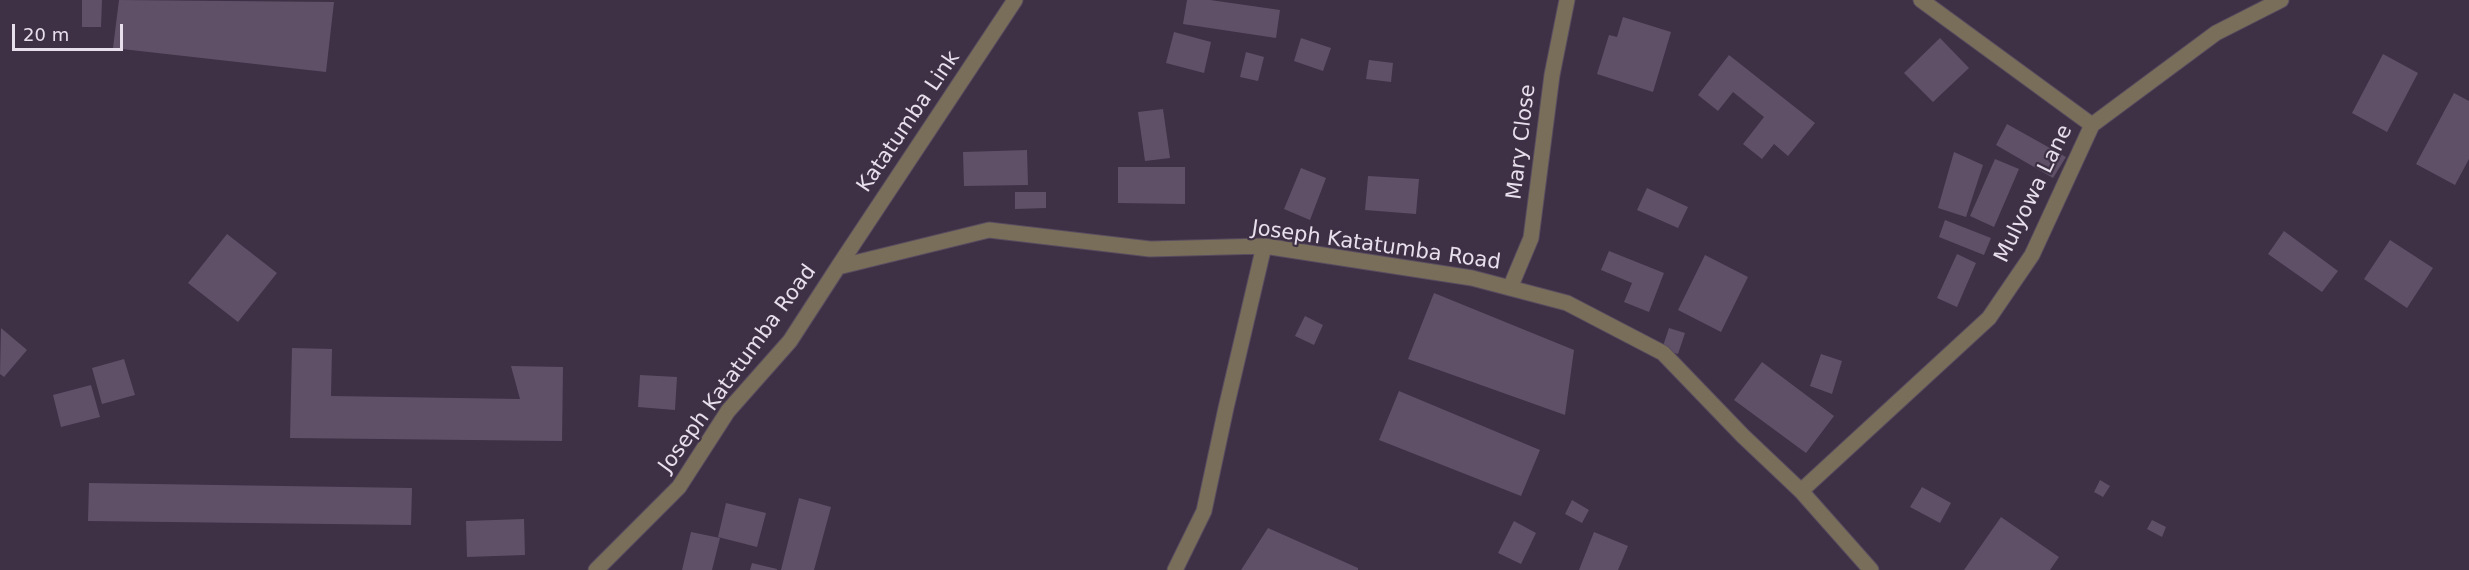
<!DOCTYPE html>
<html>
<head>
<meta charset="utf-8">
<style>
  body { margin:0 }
  #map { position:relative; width:2469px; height:570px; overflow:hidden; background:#3e3045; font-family:"DejaVu Sans",sans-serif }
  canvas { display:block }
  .scale { position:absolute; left:12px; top:24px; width:111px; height:27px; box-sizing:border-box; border:3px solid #e8dfed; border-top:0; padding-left:8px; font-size:18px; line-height:21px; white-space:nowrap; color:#e8dfed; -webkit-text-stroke:4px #3e3045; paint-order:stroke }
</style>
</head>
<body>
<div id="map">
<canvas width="2469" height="570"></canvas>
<div class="scale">20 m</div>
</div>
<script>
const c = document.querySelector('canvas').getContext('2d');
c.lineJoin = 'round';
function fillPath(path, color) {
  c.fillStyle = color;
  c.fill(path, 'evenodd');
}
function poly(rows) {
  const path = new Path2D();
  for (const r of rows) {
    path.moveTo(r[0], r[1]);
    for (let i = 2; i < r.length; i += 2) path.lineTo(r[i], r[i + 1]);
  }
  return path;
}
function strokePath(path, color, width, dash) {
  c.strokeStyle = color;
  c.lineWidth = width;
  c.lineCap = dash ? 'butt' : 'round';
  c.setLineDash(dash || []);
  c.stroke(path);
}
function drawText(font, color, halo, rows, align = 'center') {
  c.font = font + ' "DejaVu Sans",sans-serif';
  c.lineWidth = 4.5;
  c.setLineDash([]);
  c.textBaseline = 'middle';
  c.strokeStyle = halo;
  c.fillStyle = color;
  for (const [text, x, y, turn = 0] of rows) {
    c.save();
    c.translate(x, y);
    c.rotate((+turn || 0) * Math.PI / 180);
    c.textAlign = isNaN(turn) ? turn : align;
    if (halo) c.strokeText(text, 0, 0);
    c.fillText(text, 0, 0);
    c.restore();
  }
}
const building = poly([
  [82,0,102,0,101,27,82,27],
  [119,0,334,2,326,72,113,48],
  [1187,0,1210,0,1280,10,1276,38,1183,24],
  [1623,17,1671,32,1653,92,1597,74,1609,35,1617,37],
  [1174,32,1211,42,1204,73,1166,63],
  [1301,38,1331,48,1323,71,1294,61],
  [1940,38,1969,68,1933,102,1904,73],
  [1246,52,1264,57,1258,81,1240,77],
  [2383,54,2418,73,2387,132,2352,113],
  [1729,55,1815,123,1788,156,1774,144,1762,159,1743,144,1764,117,1733,92,1718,111,1698,95],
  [1369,60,1393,63,1391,82,1366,79],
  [2454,93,2469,101,2469,159,2455,185,2416,164],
  [1163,109,1170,158,1145,161,1138,112],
  [2007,124,2066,157,2053,178,1996,145],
  [1027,150,1028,185,964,186,963,152],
  [1954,152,1983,165,1966,217,1938,208],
  [1995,159,2019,169,1994,227,1970,216],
  [1118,167,1185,167,1185,204,1118,203],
  [1301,168,1326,178,1310,220,1284,209],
  [1368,176,1419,179,1416,214,1365,210],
  [1647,188,1688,207,1678,228,1637,210],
  [1015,192,1046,192,1046,208,1015,209],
  [1945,220,1991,238,1984,255,1939,237],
  [2284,231,2338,271,2322,292,2268,254],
  [227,234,277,273,238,322,188,283],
  [2390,240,2433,268,2407,308,2364,279],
  [1609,251,1664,273,1649,312,1624,302,1632,283,1601,270],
  [1957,254,1976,263,1957,307,1937,298],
  [1705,255,1748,277,1721,332,1678,310],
  [1434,293,1574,350,1565,415,1408,359],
  [1305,316,1323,325,1314,345,1295,336],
  [1,328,27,350,4,377,0,374],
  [1669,328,1685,333,1678,354,1662,349],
  [292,348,332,349,331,396,520,399,511,366,563,367,562,441,290,438],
  [1821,354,1842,361,1832,394,1810,386],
  [124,359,135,395,102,404,92,368],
  [1762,362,1834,416,1806,453,1734,400],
  [640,375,677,377,675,410,638,407],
  [91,385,100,417,61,427,53,395],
  [1399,391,1540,450,1521,496,1379,440],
  [2100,480,2110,486,2103,497,2094,492],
  [89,483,412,488,411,525,88,521],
  [1922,487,1951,503,1940,523,1910,507],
  [799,498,831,507,814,570,781,570],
  [1572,500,1589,510,1582,523,1565,514],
  [726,503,766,513,757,547,718,537],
  [2001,517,2059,557,2050,570,1964,570],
  [524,519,525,555,467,557,466,521],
  [2152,520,2166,527,2162,537,2147,529],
  [1514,521,1536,533,1521,564,1498,553],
  [1268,528,1358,568,1358,570,1241,570],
  [691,532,720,538,712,570,682,570],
  [1594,532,1628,546,1618,570,1579,570],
  [752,563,777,569,777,570,750,570]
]);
const street = poly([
  [1921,0,2092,125],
  [838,267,1015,0],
  [1510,288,1531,238,1552,75,1567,0],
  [1801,491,1989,318,2032,255,2092,125,2216,33,2281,0],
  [596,570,679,487,728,411,790,341,838,267,989,230,1150,249,1264,246,1472,278,1567,303,1663,353,1743,436,1801,491,1871,570],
  [1175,570,1204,511,1226,408,1264,246]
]);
const streetNames = [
  ["Katatumba Link",909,122,-56],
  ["Mary Close",1522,142,-83],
  ["Mulyowa Lane",2034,194,-64],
  ["Joseph Katatumba Road",1376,246,8],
  ["Joseph Katatumba Road",738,369,-54]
];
fillPath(building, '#5f5068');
strokePath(street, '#594c60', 17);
strokePath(street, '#796e59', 15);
drawText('21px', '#e8dfed', '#3e3045', streetNames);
</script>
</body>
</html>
